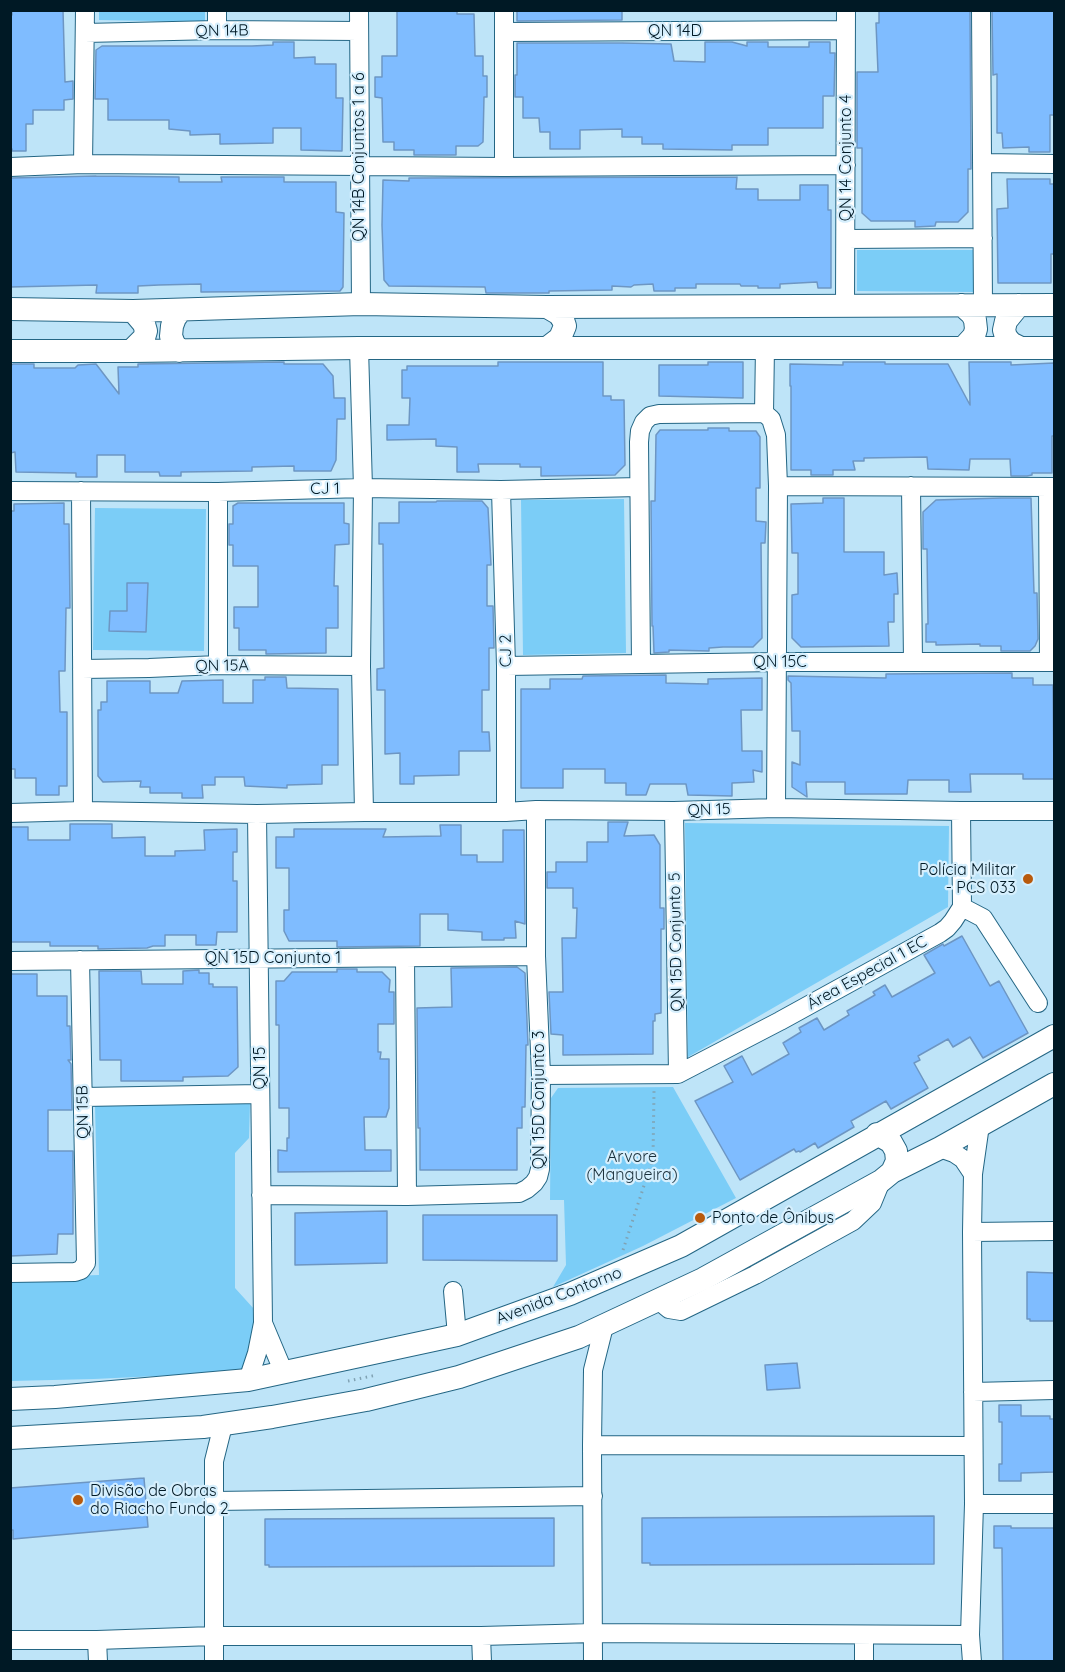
<!DOCTYPE html>
<html>
<head>
<meta charset="utf-8">
<style>
  body { margin:0 }
  #map { position:relative; width:1065px; height:1672px; overflow:hidden; background:#bee4f8; font-family:Quicksand,sans-serif }
  canvas { display:block }
  .frame { position:absolute; inset:0; border:12px solid #001925; pointer-events:none }
</style>
</head>
<body>
<div id="map">
<canvas width="1065" height="1672"></canvas>
<div class="frame"></div>
</div>
<script>
const c = document.querySelector('canvas').getContext('2d');
c.lineJoin = 'round';
function fillPath(path, color) {
  c.fillStyle = color;
  c.fill(path, 'evenodd');
}
function poly(rows) {
  const path = new Path2D();
  for (const r of rows) {
    path.moveTo(r[0], r[1]);
    for (let i = 2; i < r.length; i += 2) path.lineTo(r[i], r[i + 1]);
  }
  return path;
}
function strokePath(path, color, width, dash) {
  c.strokeStyle = color;
  c.lineWidth = width;
  c.lineCap = dash ? 'butt' : 'round';
  c.setLineDash(dash || []);
  c.stroke(path);
}
function drawText(font, color, halo, rows, align = 'center') {
  c.font = font + ' Quicksand,sans-serif';
  c.lineWidth = 4.5;
  c.setLineDash([]);
  c.textBaseline = 'middle';
  c.strokeStyle = halo;
  c.fillStyle = color;
  for (const [text, x, y, turn = 0] of rows) {
    c.save();
    c.translate(x, y);
    c.rotate((+turn || 0) * Math.PI / 180);
    c.textAlign = isNaN(turn) ? turn : align;
    if (halo) c.strokeText(text, 0, 0);
    c.fillText(text, 0, 0);
    c.restore();
  }
}
const green = poly([
  [99,11,205,11,205,22,99,20],
  [857,250,974,250,973,292,857,291],
  [624,499,626,653,523,655,521,500],
  [95,508,206,509,204,651,93,650],
  [685,823,949,826,948,907,688,1057],
  [673,1087,736,1198,643,1246,553,1287,566,1265,564,1200,550,1200,551,1098,558,1088],
  [250,1102,249,1138,235,1153,235,1288,254,1309,253,1352,241,1372,94,1379,11,1381,10,1278,99,1275,95,1105]
]);
const building = poly([
  [12,10,63,10,65,82,73,81,73,99,64,100,64,110,33,110,33,124,26,124,26,151,12,151,12,149,10,149,10,15,12,15,12,10],
  [397,10,457,10,457,14,474,14,475,56,483,56,483,76,487,76,487,97,484,97,483,142,478,146,456,146,456,155,414,155,414,150,394,150,394,142,383,142,382,98,375,97,375,77,382,77,382,56,397,56,397,10],
  [517,10,622,10,622,20,517,21,517,10],
  [879,10,970,10,971,169,968,169,968,212,958,222,936,222,935,226,915,227,915,221,871,221,862,213,862,148,857,148,857,72,878,72,876,23,879,23,879,10],
  [992,10,1054,10,1054,115,1050,115,1050,152,1029,152,1029,147,1003,148,1002,133,997,133,997,74,993,75,992,10],
  [273,42,294,42,294,58,315,57,315,64,336,64,336,98,343,98,342,151,301,150,301,128,273,128,273,143,220,144,220,134,190,135,190,131,169,129,169,120,108,120,108,99,95,99,96,50,102,46,252,46,273,45,273,42],
  [705,42,732,42,747,46,747,42,768,42,768,47,809,47,809,42,830,42,830,53,835,53,834,96,823,96,823,128,768,128,768,145,732,145,732,150,663,149,663,144,642,144,642,137,622,137,622,129,580,130,580,149,550,149,550,132,540,132,539,118,523,118,523,97,515,97,515,75,517,75,517,43,622,43,671,44,674,61,705,62,705,42],
  [96,176,179,177,179,182,222,182,221,177,284,177,284,182,336,182,336,212,344,213,343,287,340,291,201,292,201,284,159,285,138,286,138,293,96,293,97,285,10,287,11,178,96,176],
  [737,177,736,189,758,189,758,200,800,200,800,185,828,185,828,210,831,210,831,288,818,288,817,282,780,284,780,288,758,288,758,286,741,286,740,284,696,284,696,288,675,288,675,291,654,291,653,284,634,285,631,287,612,286,612,290,549,291,549,293,486,293,485,287,389,286,384,280,382,225,383,180,409,181,409,178,737,177],
  [1007,179,1050,179,1050,184,1054,184,1054,254,1051,254,1051,283,998,283,997,209,1008,208,1007,179],
  [284,362,284,364,323,364,333,376,334,398,345,398,345,419,337,419,336,460,331,471,294,471,294,466,252,467,252,471,181,472,181,476,160,476,159,472,125,472,125,455,97,455,97,477,76,477,76,473,16,472,15,452,10,453,10,366,13,364,34,364,34,368,75,368,78,365,96,364,119,394,118,367,138,367,138,364,284,362],
  [498,362,603,362,603,396,611,396,611,400,624,400,625,465,615,475,541,476,541,467,520,467,520,464,478,464,479,472,457,472,457,447,436,446,436,439,387,440,387,425,409,425,410,398,402,398,402,370,407,370,407,366,498,366,498,362],
  [708,362,743,362,743,398,659,396,659,365,708,365,708,362],
  [843,362,885,362,885,364,948,364,970,405,969,362,1011,362,1011,365,1054,363,1054,436,1052,436,1052,473,1032,473,1032,475,1027,476,1011,476,1010,459,970,459,969,470,928,469,927,457,864,458,864,461,853,461,855,470,833,470,833,475,811,475,811,470,791,470,791,386,790,386,790,364,843,365,843,362],
  [708,428,729,428,729,431,756,431,760,437,760,488,756,488,756,521,766,522,765,543,761,543,762,638,753,647,723,647,709,648,709,651,669,650,669,652,654,653,653,626,652,626,651,501,655,501,656,435,660,430,708,430,708,428],
  [823,498,844,498,844,552,884,552,884,575,897,573,898,594,894,594,894,622,888,622,889,646,801,647,792,638,792,595,798,594,798,553,792,553,791,504,823,503,823,498],
  [1001,498,1031,498,1034,593,1037,593,1038,639,1035,646,1030,651,1001,651,1001,646,980,646,980,644,936,645,936,642,926,642,926,624,928,624,927,549,923,549,923,512,936,500,1001,498],
  [437,501,482,501,488,508,491,565,487,565,487,606,493,606,494,648,489,648,489,690,482,690,482,732,489,732,490,751,459,751,459,775,414,776,414,784,400,784,400,753,385,754,385,690,377,690,377,669,384,668,383,544,379,544,379,523,399,523,399,502,436,502,437,501],
  [64,503,64,524,69,524,70,608,66,608,65,671,59,671,60,712,67,712,67,786,59,786,59,795,36,795,36,778,15,778,15,769,10,769,10,511,14,511,14,504,64,503],
  [238,503,344,503,344,523,349,524,349,544,335,545,334,586,338,586,338,628,326,628,326,653,266,654,266,650,239,650,239,628,234,628,234,607,258,607,258,566,233,566,233,545,229,545,229,524,233,524,233,506,238,503],
  [127,583,148,583,146,632,109,631,110,611,127,611,127,583],
  [1012,673,1012,678,1033,678,1033,685,1053,685,1054,779,1023,779,1023,774,970,774,971,792,949,792,949,780,908,780,907,794,845,794,845,782,806,782,807,797,792,787,792,762,800,765,800,731,792,731,791,683,788,680,788,676,886,678,886,674,1012,673],
  [666,675,666,683,708,684,708,679,762,678,762,710,741,710,742,751,762,751,762,772,753,770,754,782,732,783,732,796,688,795,686,784,650,784,646,795,626,795,626,783,605,783,605,769,563,769,563,788,521,788,521,689,550,689,550,679,582,679,583,676,666,675],
  [265,677,286,677,287,688,338,689,338,765,322,765,322,784,287,785,287,788,245,786,244,777,215,777,215,785,202,785,203,798,182,798,182,793,150,793,150,787,140,787,141,781,103,782,98,776,98,710,101,710,101,702,107,702,107,681,150,681,150,693,178,693,182,681,223,680,223,703,253,703,253,680,265,680,265,677],
  [608,822,628,822,624,836,654,835,660,845,660,908,664,908,664,929,661,929,661,1013,655,1014,655,1021,653,1021,653,1054,563,1055,563,1035,551,1034,549,992,563,992,562,938,576,938,577,908,573,908,573,888,547,888,547,872,556,872,556,862,587,862,587,842,608,842,608,822],
  [70,824,112,824,112,838,145,837,145,856,175,856,175,851,205,850,204,830,237,829,237,852,233,852,233,881,237,881,237,932,217,932,216,945,196,945,196,935,165,935,165,946,153,946,147,948,98,949,98,946,50,946,50,942,10,942,10,827,28,827,28,840,70,840,70,824],
  [440,825,461,825,461,855,477,855,477,862,503,862,503,830,524,830,525,924,515,921,516,938,504,938,504,940,482,940,482,932,448,930,448,914,420,914,420,946,337,947,337,941,289,941,284,931,284,910,289,910,289,868,276,868,276,837,294,837,294,829,386,829,383,837,441,836,440,825],
  [962,936,990,986,999,981,1028,1033,983,1058,970,1037,953,1047,948,1039,918,1056,920,1060,914,1063,928,1088,891,1109,886,1101,851,1121,854,1127,818,1148,815,1143,800,1152,799,1151,796,1152,794,1149,740,1180,695,1101,733,1082,724,1066,742,1056,752,1075,789,1054,783,1043,801,1032,799,1028,817,1018,824,1030,849,1015,847,1011,875,995,873,992,885,985,892,997,935,973,924,955,943,944,944,946,962,936],
  [517,967,525,973,528,1045,526,1045,525,1107,522,1107,522,1128,517,1128,517,1170,420,1170,420,1128,418,1128,417,1008,452,1007,451,968,517,967],
  [337,969,357,969,357,972,382,972,390,980,389,992,394,992,394,1024,378,1024,378,1052,381,1052,380,1059,389,1059,389,1108,386,1117,364,1117,365,1150,391,1150,391,1171,278,1172,278,1150,287,1151,287,1138,289,1138,289,1108,279,1108,279,1025,276,1025,276,981,284,981,292,972,337,972,337,969],
  [199,970,199,973,209,973,209,984,213,984,213,987,237,987,238,1067,228,1076,183,1077,183,1081,121,1081,121,1060,100,1060,99,971,141,971,142,984,183,984,183,971,199,970],
  [10,974,37,974,37,996,67,996,67,1026,70,1026,71,1060,68,1060,71,1064,72,1110,48,1110,48,1151,73,1151,73,1234,58,1234,57,1254,10,1256,10,974],
  [387,1211,387,1263,295,1265,295,1213,387,1211],
  [423,1215,557,1215,557,1261,423,1260,423,1215],
  [1027,1272,1054,1273,1054,1321,1030,1321,1030,1319,1027,1319,1027,1272],
  [797,1363,800,1388,767,1390,765,1365,797,1363],
  [999,1405,1021,1405,1021,1416,1050,1416,1050,1419,1054,1419,1054,1472,1021,1473,1021,1481,999,1481,999,1464,1002,1464,1002,1422,999,1422,999,1405],
  [144,1478,148,1527,13,1539,13,1530,10,1530,10,1488,144,1478],
  [934,1516,934,1564,650,1565,650,1563,642,1563,642,1518,934,1516],
  [554,1518,554,1566,269,1567,269,1565,265,1565,265,1519,554,1518],
  [994,1526,1011,1526,1011,1528,1054,1528,1054,1662,1003,1662,1002,1548,994,1548,994,1526]
]);
const path = poly([
  [623,1250,653,1158,654,1091],
  [348,1381,377,1375]
]);
const minor = poly([
  [217,10,217,30],
  [359,10,361,304],
  [504,10,504,167],
  [981,10,983,305],
  [505,32,846,30],
  [85,33,217,30,359,31],
  [982,163,1054,164],
  [83,164,85,10],
  [10,167,83,164,504,167,846,165],
  [846,239,983,238],
  [845,305,846,10],
  [359,348,363,488,361,666,364,812],
  [764,413,765,347],
  [778,486,1054,487],
  [911,486,913,662],
  [1048,487,1049,662],
  [501,490,506,666,506,812],
  [10,491,218,492,363,488,501,490,639,487],
  [81,491,83,811],
  [218,492,218,665],
  [641,664,639,442,640,431,644,422,650,416,659,414,764,413,771,419,776,435,778,486,776,808],
  [506,666,777,662,1054,662],
  [82,669,149,668,218,665,361,666],
  [674,811,678,1074],
  [10,813,83,811,257,814,364,812,506,812,536,810,674,811,776,808,961,811,1054,811],
  [962,907,983,918,1038,1003],
  [405,958,407,1196],
  [10,961,536,956],
  [541,1075,678,1074,780,1021,940,933,947,928,953,921,962,907,961,811],
  [83,1097,260,1094],
  [940,1148,954,1153,963,1159,973,1174],
  [261,1195,407,1196,519,1193,527,1189,534,1183,538,1177,540,1169,541,1075,536,956,536,810],
  [972,1232,1054,1231],
  [10,1273,75,1272,81,1270,86,1263,80,960],
  [453,1291,457,1335],
  [658,1300,669,1309,681,1311,755,1275,853,1221,872,1203,881,1181],
  [263,1323,284,1373],
  [248,1380,257,1353,263,1323,257,814],
  [973,1392,1054,1390],
  [592,1445,973,1446],
  [214,1501,593,1496],
  [974,1504,1054,1504],
  [481,1636,482,1662],
  [10,1640,97,1640,213,1636,481,1636,593,1633,970,1635],
  [97,1640,98,1662],
  [214,1662,214,1461,223,1425],
  [593,1662,592,1445,593,1370,604,1326],
  [864,1662,864,1635],
  [972,1662,970,1635,974,1504,972,1232,973,1174,980,1125]
]);
const major = poly([
  [962,305,972,314,975,320,976,329,974,336,963,348],
  [1019,305,1006,321,1004,330,1006,337,1011,343,1021,348],
  [10,309,133,311,361,304,547,307,1054,305],
  [547,348,560,338,565,326,563,320,559,314,547,307],
  [10,351,131,351,359,348,1054,348],
  [131,351,144,338,146,331,144,324,133,311],
  [180,351,174,344,171,336,172,326,175,318,181,310],
  [877,1134,891,1142,896,1151,897,1161,892,1172],
  [10,1399,55,1397,248,1380,457,1335,570,1294,681,1246,1054,1036],
  [10,1438,203,1427,272,1417,366,1400,459,1377,579,1337,703,1279,881,1181,892,1172,940,1148,1054,1084]
]);
const markers = [
  [1028,879,6,"#b85a0d"],
  [700,1218,6,"#b85a0d"],
  [78,1500,6,"#b85a0d"]
];
const streetNames = [
  ["QN 14B",222,31,-1],
  ["QN 14D",675,31],
  ["QN 14B Conjuntos 1 a 6",359,157,-90],
  ["QN 14 Conjunto 4",846,158,-90],
  ["CJ 1",325,489,-1],
  ["CJ 2",506,651,-91],
  ["QN 15C",780,662],
  ["QN 15A",222,666,-1],
  ["QN 15",709,810,-2],
  ["QN 15D Conjunto 5",676,942,-91],
  ["QN 15D Conjunto 1",273,958],
  ["Área Especial 1 EC",867,973,-29],
  ["QN 15",260,1068,-90],
  ["QN 15D Conjunto 3",539,1100,-90],
  ["QN 15B",83,1112,-91],
  ["Avenida Contorno",559,1296,-21]
];
const poiNames = [
  ["Polícia Militar",1016,870,"right"],
  ["- PCS 033",1016,888,"right"],
  ["Ponto de Ônibus",712,1218],
  ["Divisão de Obras",90,1491],
  ["do Riacho Fundo 2",90,1509]
];
const parkNames = [
  ["Arvore",632,1157],
  ["(Mangueira)",632,1175]
];
fillPath(green, '#7bcdf7');
fillPath(building, '#7fbcff');
strokePath(building, '#6d96c3', 1.5);
strokePath(minor, '#246684', 20);
strokePath(major, '#246684', 24);
strokePath(path, '#80a2b3', 3, [1.5, 4.5]);
strokePath(minor, '#fff', 18);
strokePath(major, '#fff', 22);
for (const [x, y, r, color] of markers) {
  const dot = new Path2D();
  dot.arc(x, y, r, 0, 2 * Math.PI);
  c.fillStyle = color;
  c.fill(dot);
  strokePath(dot, '#d6effd', 2);
}
drawText('16px', '#001925', '#d6effd', streetNames);
drawText('16px', '#001925', '#d6effd', poiNames, 'left');
drawText('16px', '#1a303b', '#d6effd', parkNames);
</script>
</body>
</html>
